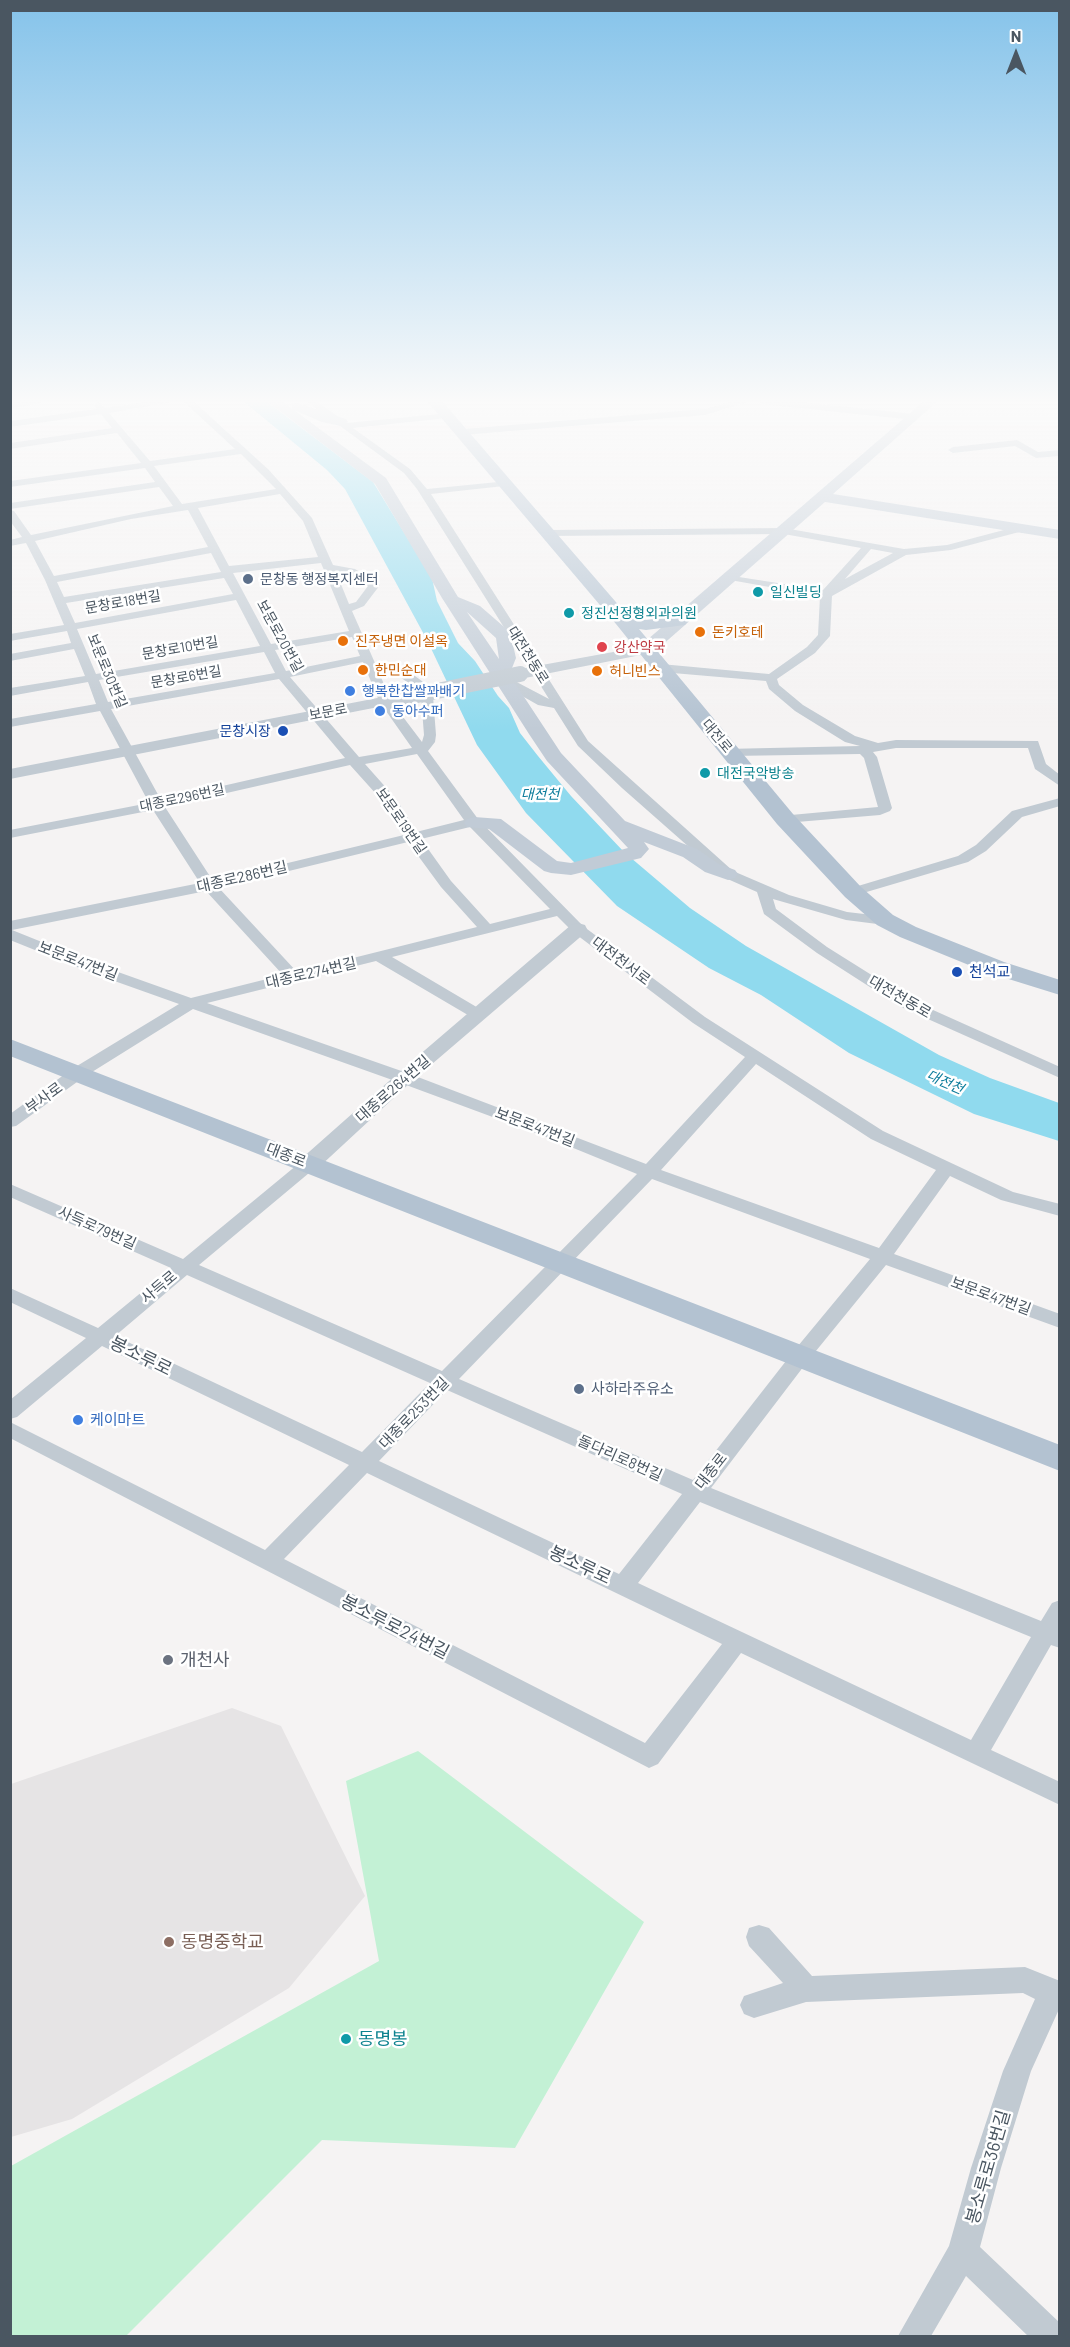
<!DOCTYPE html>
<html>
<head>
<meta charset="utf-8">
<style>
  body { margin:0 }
  #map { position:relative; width:1070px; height:2347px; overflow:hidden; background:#f5f3f3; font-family:Barlow,sans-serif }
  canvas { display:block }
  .frame { position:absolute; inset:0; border:12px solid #4a5661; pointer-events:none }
  .north { position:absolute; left:986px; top:24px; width:60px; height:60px; -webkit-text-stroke:4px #fff; paint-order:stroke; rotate:0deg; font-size:16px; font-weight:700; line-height:24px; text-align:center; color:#4a5661 }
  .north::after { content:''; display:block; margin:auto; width:21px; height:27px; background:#4a5661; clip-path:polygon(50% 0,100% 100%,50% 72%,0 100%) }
</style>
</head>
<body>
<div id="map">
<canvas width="1070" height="2347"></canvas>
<div class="frame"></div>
<div class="north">N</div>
</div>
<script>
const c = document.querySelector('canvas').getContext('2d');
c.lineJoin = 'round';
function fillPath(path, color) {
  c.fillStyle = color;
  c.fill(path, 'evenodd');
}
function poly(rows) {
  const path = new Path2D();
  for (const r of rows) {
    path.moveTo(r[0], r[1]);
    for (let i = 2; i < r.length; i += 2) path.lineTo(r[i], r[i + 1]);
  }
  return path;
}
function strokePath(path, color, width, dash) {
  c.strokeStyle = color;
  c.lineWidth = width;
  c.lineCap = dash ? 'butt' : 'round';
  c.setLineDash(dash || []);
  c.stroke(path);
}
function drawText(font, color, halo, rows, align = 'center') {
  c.font = font + ' Barlow,"Noto Sans KR",sans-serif';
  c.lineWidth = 5;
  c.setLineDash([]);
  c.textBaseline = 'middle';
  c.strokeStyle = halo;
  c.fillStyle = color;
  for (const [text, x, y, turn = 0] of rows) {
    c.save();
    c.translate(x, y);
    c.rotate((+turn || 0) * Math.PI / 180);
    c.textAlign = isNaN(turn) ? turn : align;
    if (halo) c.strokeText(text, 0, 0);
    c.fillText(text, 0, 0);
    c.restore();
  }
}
const education = poly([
  [232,1708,281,1726,365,1896,289,1988,72,2119,11,2137,11,1784]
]);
const green = poly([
  [418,1751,644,1922,515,2148,322,2140,126,2336,11,2336,11,2166,379,1961,346,1781]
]);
const water = poly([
  [243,401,266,401,373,482,432,578,437,601,458,643,475,661,498,696,509,708,520,733,538,756,571,796,624,852,690,908,746,946,939,1055,990,1078,1059,1103,1059,1141,974,1114,849,1053,761,995,709,968,617,906,526,813,477,745,427,640,345,489,327,470]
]);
const minor = poly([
  [43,401,39,404,10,408,10,402,43,401],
  [152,401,177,401,109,413,150,461,235,449,183,401,193,401,268,469,312,518,333,565,355,569,378,583,380,585,364,606,352,611,375,663,397,663,426,684,433,696,436,735,435,742,428,751,478,819,583,926,705,1017,883,1131,1013,1192,1060,1204,1060,1216,1001,1200,950,1176,894,1254,1060,1314,1060,1328,886,1265,807,1362,711,1488,1041,1621,1052,1603,1060,1600,1060,1648,1051,1645,991,1750,1060,1782,1060,1805,741,1653,658,1764,649,1768,10,1438,10,1422,265,1550,349,1465,102,1346,17,1417,10,1419,10,1400,86,1338,10,1302,10,1288,98,1328,171,1268,10,1197,10,1184,183,1259,303,1160,315,1160,318,1164,315,1168,199,1265,442,1371,637,1174,544,1136,398,1082,193,1009,84,1077,16,1126,10,1127,10,1114,72,1069,179,1004,92,973,10,940,10,921,200,883,153,810,10,838,10,830,149,803,100,711,10,727,10,719,96,704,88,682,10,696,10,688,85,676,74,649,10,661,10,654,71,643,67,631,10,641,10,634,64,625,45,580,26,543,10,546,10,540,22,537,10,521,10,510,14,511,31,535,173,506,159,487,10,509,10,503,155,482,145,468,10,487,10,481,141,463,117,433,10,449,10,443,112,428,101,414,10,427,10,421,97,409,94,405,98,402,105,408,152,401],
  [241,454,276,489,182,504,154,466,241,454],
  [280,494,303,521,318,557,229,566,198,508,280,494],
  [188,510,208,547,54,576,35,541,131,519,188,510],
  [211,553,221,572,64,597,57,582,211,553],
  [321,563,349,631,271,644,233,573,321,563],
  [336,572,348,574,368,586,356,602,349,604,336,572],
  [224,578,233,594,75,623,66,603,224,578],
  [236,600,260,646,96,674,77,629,236,600],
  [352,637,360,656,286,671,275,650,352,637],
  [264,652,275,673,108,702,99,680,264,652],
  [363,662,379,701,412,748,359,757,290,677,363,662],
  [378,670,390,670,417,689,421,696,424,735,422,742,391,701,378,670],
  [279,679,345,758,161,800,111,709,279,679],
  [417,754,464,820,416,832,397,800,365,764,417,754],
  [350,765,386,805,404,835,213,881,165,807,350,765],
  [470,827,550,909,490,924,451,881,421,839,470,827],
  [408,842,441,887,477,927,297,972,219,888,408,842],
  [206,891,283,975,191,998,104,967,12,930,206,891],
  [557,916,573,932,693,1023,745,1057,646,1164,410,1074,207,1003,376,961,473,1018,485,1018,487,1015,485,1012,392,957,557,916],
  [756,1064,871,1139,936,1170,879,1248,661,1170,756,1064],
  [652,1179,870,1259,793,1352,693,1480,459,1379,652,1179],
  [187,1275,430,1383,362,1452,115,1336,187,1275],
  [447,1390,682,1494,619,1574,379,1461,447,1390],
  [367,1473,722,1644,645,1743,284,1559,367,1473],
  [700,1502,1031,1637,971,1740,638,1583,700,1502],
  [306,401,316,401,347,423,450,413,450,417,447,418,353,428,410,469,427,489,508,481,509,483,504,486,431,494,588,741,733,871,789,895,847,912,890,917,893,920,890,923,885,925,846,920,773,899,776,909,827,947,913,1001,1060,1067,1060,1078,901,1007,817,953,764,914,757,892,723,877,622,788,578,746,554,708,538,705,501,684,501,678,509,678,549,699,417,489,404,473,306,401],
  [734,401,750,401,705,415,463,435,458,432,463,429,705,409,734,401],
  [758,401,791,401,914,414,919,417,914,420,762,404,758,401],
  [1017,440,1038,452,1060,450,1060,456,1036,458,1015,446,953,453,948,450,953,447,1017,440],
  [1019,526,1024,529,1023,531,951,550,906,555,832,596,830,636,815,653,777,679,779,685,803,705,855,736,878,743,896,740,1038,741,1046,764,1060,775,1060,786,1035,769,1028,748,896,748,873,752,877,757,892,808,890,811,880,815,785,823,780,822,778,819,780,816,878,807,864,758,860,754,730,756,723,752,725,749,860,746,845,742,795,711,769,689,766,681,661,672,655,668,661,664,769,674,807,647,818,635,820,596,730,580,726,579,726,575,823,590,861,548,784,534,547,536,542,533,547,530,784,528,904,549,947,545,1019,526],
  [871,549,893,553,845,579,871,549],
  [1060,798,1060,806,1022,817,986,851,968,862,853,896,846,892,848,889,958,856,976,845,1012,811,1060,798],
  [759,1925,769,1928,812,1976,1025,1967,1060,1981,1060,2007,1031,2071,1001,2168,980,2247,1060,2323,1060,2336,1028,2336,966,2276,931,2336,898,2336,949,2246,971,2168,1003,2071,1035,1999,1023,1993,806,2002,754,2018,744,2014,740,2005,744,1996,783,1983,749,1946,746,1937,749,1928,759,1925]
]);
const tertiary = poly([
  [646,646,653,650,651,653,520,679,512,674,520,669,646,646],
  [393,695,401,700,399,703,10,779,10,769,393,695],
  [578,923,585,925,587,929,585,933,411,1082,317,1169,309,1171,301,1169,298,1164,301,1159,397,1074,571,925,578,923]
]);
const secondary = poly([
  [267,401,282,401,292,409,292,404,297,403,346,419,348,422,341,426,322,422,294,410,386,478,458,597,480,606,510,632,516,658,512,668,507,671,561,753,625,821,697,849,719,864,735,870,738,874,735,878,728,880,705,872,683,857,644,842,649,849,641,858,571,875,551,873,544,871,489,829,467,827,464,823,467,819,474,817,501,819,557,861,571,863,628,848,547,761,529,734,442,598,375,484,267,401],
  [467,612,496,638,499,659,467,612],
  [924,401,938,401,833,494,1060,530,1060,539,825,502,652,654,640,654,638,650,640,646,924,401]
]);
const primary = poly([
  [427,401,442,401,628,616,646,620,679,616,685,617,688,621,685,625,646,630,639,629,793,814,861,887,893,915,916,927,1004,962,1060,980,1060,995,986,972,900,937,877,925,845,897,777,824,616,624,427,401],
  [10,1039,1060,1445,1060,1471,10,1056,10,1039]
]);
const tertiaryBridge = poly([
  [393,700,520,674]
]);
const markers = [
  [248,579,6,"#5c6f8a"],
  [758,592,6,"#0f9aa8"],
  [569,613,6,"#0f9aa8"],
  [700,632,6,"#e8710a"],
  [343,641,6,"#e8710a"],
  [602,647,6,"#e0444e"],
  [363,670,6,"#e8710a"],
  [597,671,6,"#e8710a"],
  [350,691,6,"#3f7fe0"],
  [380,711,6,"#3f7fe0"],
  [283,731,6,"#1a4fb4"],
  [705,773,6,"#0f9aa8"],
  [957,972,6,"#1a4fb4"],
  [579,1389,6,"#5c6f8a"],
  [78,1420,6,"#3f7fe0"],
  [168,1660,6,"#6b7280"],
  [169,1942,6,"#8d6e63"],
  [346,2039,6,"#0f9aa8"]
];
const farServicenames = [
  ["문창동 행정복지센터",260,579]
];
const farCulturenames = [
  ["일신빌딩",770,592],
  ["정진선정형외과의원",581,613],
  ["대전국악방송",717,773]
];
const farStreetnames = [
  ["문창로18번길",123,602,-10],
  ["보문로20번길",280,636,61],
  ["문창로10번길",180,648,-10],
  ["대전천동로",528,655,58],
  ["보문로30번길",107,671,67],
  ["문창로6번길",186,677,-10],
  ["보문로",328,712,-11],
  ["대전로",717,736,50],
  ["대종로296번길",182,798,-12],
  ["보문로19번길",401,821,55]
];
const farFoodnames = [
  ["돈키호테",712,632],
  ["진주냉면 이설옥",355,641],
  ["한민순대",375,670],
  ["허니빈스",609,671]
];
const farHealthnames = [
  ["강산약국",614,647]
];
const farShopnames = [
  ["행복한찹쌀꽈배기",362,691],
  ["동아수퍼",392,711]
];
const farTransitnames = [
  ["문창시장",271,731]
];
const farWaternames = [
  ["대전천",540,794],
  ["대전천",945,1082,24]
];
const streetNames = [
  ["대종로286번길",242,877,-13],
  ["보문로47번길",78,961,21],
  ["대전천서로",621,961,37],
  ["대종로274번길",311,973,-13],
  ["대전천동로",900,997,30],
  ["대종로264번길",393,1089,-41],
  ["부사로",44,1098,-36],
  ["보문로47번길",535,1127,21],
  ["대종로",286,1155,21],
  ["사득로79번길",97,1228,24],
  ["사득로",159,1287,-40],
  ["보문로47번길",991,1296,20],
  ["대종로253번길",414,1413,-46],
  ["돌다리로8번길",620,1458,24],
  ["대종로",711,1471,-52]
];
const transitNames = [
  ["천석교",969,972]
];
const serviceNames = [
  ["사하라주유소",591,1389]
];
const shopNames = [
  ["케이마트",90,1420]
];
const nearStreetnames = [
  ["봉소루로",141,1356,26],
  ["봉소루로",580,1565,25],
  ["봉소루로24번길",395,1627,27],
  ["봉소루로36번길",988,2167,-74]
];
const nearWorshipnames = [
  ["개천사",180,1660]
];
const nearEducationnames = [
  ["동명중학교",181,1942]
];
const nearCulturenames = [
  ["동명봉",358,2039]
];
fillPath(education, '#e6e4e5');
fillPath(green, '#c3f1d5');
fillPath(water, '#90daee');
fillPath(minor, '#c1cad2');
fillPath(tertiary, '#c1cad2');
fillPath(secondary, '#c1cbd6');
fillPath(primary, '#b3c2d1');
strokePath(tertiaryBridge, '#c1cad2', 16);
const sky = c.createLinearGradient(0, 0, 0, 730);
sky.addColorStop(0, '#85c3ea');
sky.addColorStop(0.55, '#fafafa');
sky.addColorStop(1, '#fafafa00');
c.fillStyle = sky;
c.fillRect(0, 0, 1070, 730);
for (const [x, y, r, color] of markers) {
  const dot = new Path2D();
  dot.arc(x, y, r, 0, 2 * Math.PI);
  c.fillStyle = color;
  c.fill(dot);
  strokePath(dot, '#fff', 2);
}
drawText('14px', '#4e5e75', '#fff', farServicenames, 'left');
drawText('14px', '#0d838f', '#fff', farCulturenames, 'left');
drawText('14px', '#4a5661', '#fff', farStreetnames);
drawText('14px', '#c56008', '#fff', farFoodnames, 'left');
drawText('14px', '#be3a42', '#fff', farHealthnames, 'left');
drawText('14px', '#366cbe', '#fff', farShopnames, 'left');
drawText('14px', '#164399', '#fff', farTransitnames, 'right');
drawText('italic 14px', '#0c7c9b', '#fff', farWaternames);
drawText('15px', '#4a5661', '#fff', streetNames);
drawText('15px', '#164399', '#fff', transitNames, 'left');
drawText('15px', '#4e5e75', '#fff', serviceNames, 'left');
drawText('15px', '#366cbe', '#fff', shopNames, 'left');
drawText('18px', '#4a5661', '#fff', nearStreetnames);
drawText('18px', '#5b616d', '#fff', nearWorshipnames, 'left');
drawText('18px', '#785e54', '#fff', nearEducationnames, 'left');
drawText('18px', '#0d838f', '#fff', nearCulturenames, 'left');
</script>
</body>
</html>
